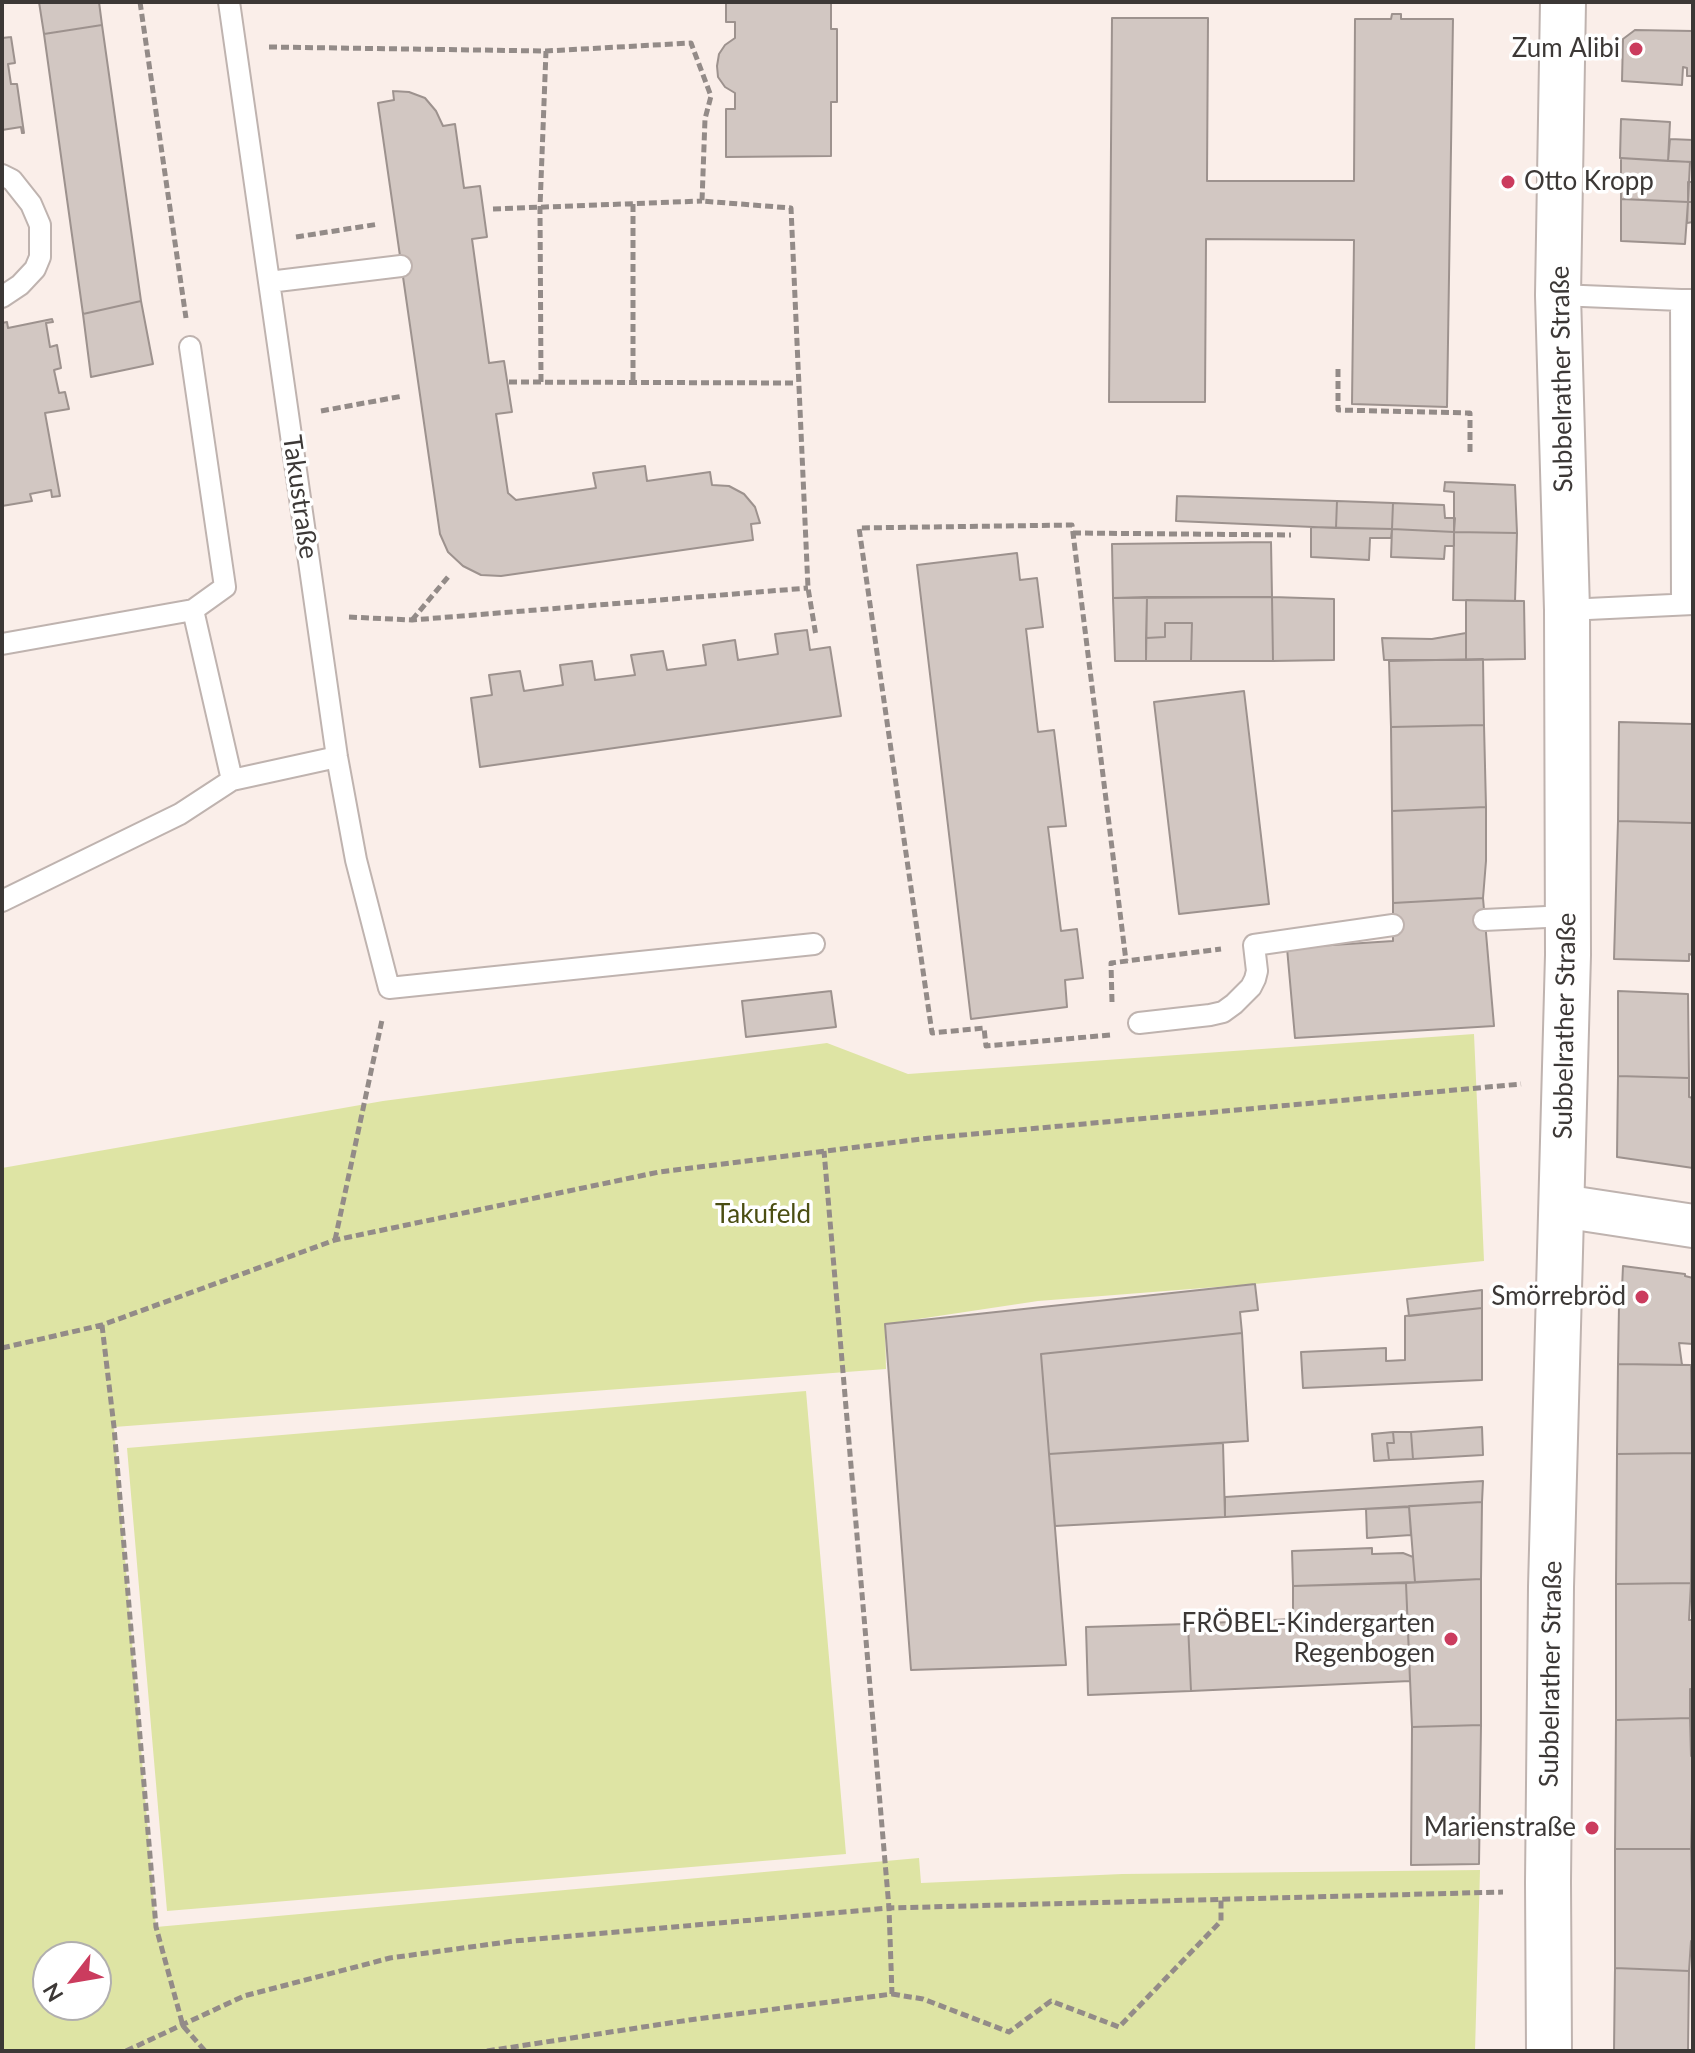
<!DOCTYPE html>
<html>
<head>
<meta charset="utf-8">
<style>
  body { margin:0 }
  #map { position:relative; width:1695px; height:2053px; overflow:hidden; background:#faeee9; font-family:Lato,sans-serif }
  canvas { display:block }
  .frame { position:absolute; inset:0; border:4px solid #3c3836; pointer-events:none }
  .north { position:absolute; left:32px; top:1941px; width:80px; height:80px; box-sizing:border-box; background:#fff; border:2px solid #b1afaf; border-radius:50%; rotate:239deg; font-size:22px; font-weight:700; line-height:32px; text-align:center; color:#3c3836 }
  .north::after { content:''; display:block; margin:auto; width:28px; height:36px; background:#cb3c5e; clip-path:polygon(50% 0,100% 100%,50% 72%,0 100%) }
</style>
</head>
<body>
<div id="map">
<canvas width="1695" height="2053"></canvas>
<div class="frame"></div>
<div class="north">N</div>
</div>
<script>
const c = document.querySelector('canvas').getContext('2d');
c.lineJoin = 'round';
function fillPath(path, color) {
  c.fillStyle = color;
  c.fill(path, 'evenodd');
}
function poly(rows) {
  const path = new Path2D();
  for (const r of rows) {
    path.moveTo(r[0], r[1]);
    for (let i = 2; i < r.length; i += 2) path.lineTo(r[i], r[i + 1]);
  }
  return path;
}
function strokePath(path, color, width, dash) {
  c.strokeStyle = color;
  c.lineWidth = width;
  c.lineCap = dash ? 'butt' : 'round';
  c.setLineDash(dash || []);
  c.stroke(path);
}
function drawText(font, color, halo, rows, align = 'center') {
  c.font = font + ' Lato,sans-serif';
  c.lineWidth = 7;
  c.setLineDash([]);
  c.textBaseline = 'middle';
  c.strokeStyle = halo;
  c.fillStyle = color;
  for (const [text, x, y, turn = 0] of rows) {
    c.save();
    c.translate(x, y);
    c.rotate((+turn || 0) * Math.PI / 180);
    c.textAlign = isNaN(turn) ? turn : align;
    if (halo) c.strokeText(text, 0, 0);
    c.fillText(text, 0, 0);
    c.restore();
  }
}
const green = poly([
  [1474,1034,1484,1261,1255,1284,1038,1301,885,1324,886,1369,114,1427,156,1927,919,1858,921,1883,1122,1874,1480,1870,1475,2051,2,2051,2,1168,383,1101,827,1043,908,1074],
  [48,1957,96,1957,96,2005,48,2005],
  [806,1391,846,1854,167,1911,127,1448]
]);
const building = poly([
  [39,2,99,2,102,25,44,34,39,2],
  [726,2,831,2,831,29,837,29,837,102,831,102,831,156,726,157,726,109,735,109,735,93,725,87,718,77,717,66,719,54,725,45,735,38,735,22,726,22,726,2],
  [1392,14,1401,14,1401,19,1453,19,1447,407,1352,404,1354,240,1206,239,1205,402,1109,402,1112,18,1208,18,1207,181,1354,181,1355,19,1391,19,1392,14],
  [102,25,141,301,83,314,44,34,102,25],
  [1635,30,1693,31,1693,76,1687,76,1687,68,1683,67,1682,85,1622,81,1623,39,1635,30],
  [11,37,15,63,8,64,11,84,17,84,24,133,22,133,21,127,2,130,2,38,11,37],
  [393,91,409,92,425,98,436,111,443,126,455,124,464,188,480,186,487,237,472,239,489,363,504,361,512,412,496,414,508,493,516,500,596,488,593,473,645,466,647,481,710,472,712,485,729,486,744,494,755,507,760,523,751,524,753,540,501,576,481,575,463,566,448,552,440,534,378,103,394,100,393,91],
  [1621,119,1670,122,1668,161,1620,158,1621,119],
  [1670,139,1693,140,1693,162,1668,161,1670,139],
  [1621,158,1690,162,1688,202,1621,199,1621,158],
  [1688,182,1693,182,1693,202,1688,202,1688,182],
  [1621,199,1688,202,1685,244,1621,241,1621,199],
  [1688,202,1693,202,1693,222,1687,223,1688,202],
  [141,301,153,364,91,377,83,314,141,301],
  [52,319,53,322,46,323,50,347,57,345,61,368,54,370,59,393,65,392,69,409,45,413,60,496,52,497,51,490,30,494,32,501,2,506,2,323,7,322,8,328,52,319],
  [1445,482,1515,485,1517,533,1454,532,1454,492,1444,491,1445,482],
  [1177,496,1337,501,1336,528,1176,521,1177,496],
  [1337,501,1393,503,1392,529,1336,528,1337,501],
  [1393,503,1444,505,1445,518,1455,518,1454,532,1392,529,1393,503],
  [1311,527,1392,529,1391,538,1370,538,1369,560,1311,557,1311,527],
  [1392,529,1454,532,1454,546,1445,546,1444,559,1391,557,1392,529],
  [1454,532,1517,533,1515,601,1453,600,1454,532],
  [1271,542,1272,597,1113,598,1112,544,1271,542],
  [1017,553,1020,580,1037,578,1043,627,1026,629,1038,732,1054,730,1066,826,1048,827,1061,931,1077,929,1083,978,1065,980,1067,1007,971,1019,917,565,1017,553],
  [1147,597,1146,661,1115,661,1113,598,1147,597],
  [1147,597,1272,597,1273,661,1191,661,1192,623,1165,623,1165,637,1146,638,1147,597],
  [1272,597,1334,599,1334,660,1273,661,1272,597],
  [1466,600,1524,601,1525,659,1466,660,1466,600],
  [1165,623,1192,623,1191,661,1146,661,1146,638,1165,637,1165,623],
  [807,630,810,650,830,647,841,716,480,767,471,698,492,695,489,675,520,671,524,691,563,685,560,665,592,661,595,680,635,675,631,655,663,651,667,670,706,665,703,645,735,640,738,660,778,654,775,634,807,630],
  [1466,633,1466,660,1384,660,1382,638,1432,639,1466,633],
  [1483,659,1484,725,1391,727,1389,661,1483,659],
  [1244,691,1269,904,1179,914,1154,702,1244,691],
  [1619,722,1693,724,1693,823,1618,821,1619,722],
  [1484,725,1486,807,1392,811,1391,727,1484,725],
  [1486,807,1486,861,1483,898,1393,903,1392,811,1486,807],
  [1618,821,1693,823,1693,955,1689,954,1689,961,1614,959,1618,821],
  [1483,898,1494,1026,1295,1038,1287,948,1393,941,1393,903,1483,898],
  [831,991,836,1027,746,1037,742,1001,831,991],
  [1618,991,1688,994,1689,1078,1618,1076,1618,991],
  [1618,1076,1689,1078,1689,1097,1693,1098,1693,1168,1617,1157,1618,1076],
  [1623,1266,1685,1274,1685,1276,1693,1278,1693,1344,1679,1343,1682,1365,1618,1364,1619,1306,1615,1306,1618,1289,1622,1289,1623,1266],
  [1255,1284,1258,1310,1240,1312,1242,1333,1041,1354,1066,1665,911,1670,885,1324,1255,1284],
  [1482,1290,1482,1308,1409,1316,1407,1299,1482,1290],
  [1482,1308,1482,1380,1303,1388,1301,1352,1386,1348,1386,1361,1405,1360,1405,1316,1482,1308],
  [1242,1333,1248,1441,1049,1454,1041,1354,1242,1333],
  [1618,1364,1691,1365,1692,1453,1617,1454,1618,1364],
  [1482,1427,1483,1455,1413,1459,1411,1432,1482,1427],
  [1393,1432,1394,1443,1387,1443,1389,1460,1374,1461,1372,1434,1393,1432],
  [1393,1432,1411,1432,1413,1459,1389,1460,1387,1443,1394,1443,1393,1432],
  [1223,1443,1225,1517,1055,1526,1049,1454,1223,1443],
  [1692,1453,1691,1583,1616,1584,1617,1454,1692,1453],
  [1483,1481,1482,1502,1225,1517,1225,1497,1483,1481],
  [1482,1502,1481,1579,1415,1582,1409,1506,1482,1502],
  [1409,1507,1411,1535,1367,1538,1366,1509,1409,1507],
  [1372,1548,1372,1554,1403,1553,1413,1557,1415,1582,1293,1586,1292,1551,1372,1548],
  [1481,1579,1481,1725,1412,1727,1406,1583,1481,1579],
  [1406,1583,1410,1681,1191,1691,1188,1624,1293,1619,1293,1586,1406,1583],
  [1691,1583,1689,1620,1693,1620,1693,1689,1690,1689,1690,1718,1616,1720,1616,1584,1691,1583],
  [1188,1624,1191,1691,1088,1695,1086,1627,1188,1624],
  [1690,1718,1691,1756,1693,1756,1691,1849,1615,1849,1616,1720,1690,1718],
  [1481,1725,1479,1864,1411,1865,1412,1727,1481,1725],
  [1615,1849,1691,1849,1693,1941,1691,1941,1689,1971,1615,1968,1615,1849],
  [1615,1968,1689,1971,1688,2051,1614,2051,1615,1968]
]);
const path = poly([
  [140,2,186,318],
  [269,47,546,51,691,43,711,96,705,119,702,201,791,208,808,588,816,636],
  [633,204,633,384],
  [493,209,702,201],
  [296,237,379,224],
  [1338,369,1338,410,1470,413,1470,455],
  [509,382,797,383],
  [541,382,540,207,546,51],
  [321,411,403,396],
  [1073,533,1291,535],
  [349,617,412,620,808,588],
  [412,620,448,577],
  [1112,1002,1111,963,1221,949],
  [1110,1035,986,1046,984,1028,932,1033,859,528,1072,525,1126,961],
  [335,1240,382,1020],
  [102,1325,114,1427,156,1927,183,2026,205,2051],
  [2,1348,102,1325,335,1240,659,1172,930,1138,1521,1084],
  [892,1994,923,1999,1009,2032,1051,2001,1119,2027,1221,1921,1221,1900],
  [126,2051,244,1996,390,1958,514,1941,889,1908,1503,1892],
  [487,2051,689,2020,892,1994,889,1908,824,1151]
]);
const lane = poly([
  [229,2,337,757,356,860,389,988,814,944],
  [2,175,12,180,31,204,40,225,40,257,35,269,20,285,2,297],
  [269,282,401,266],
  [1558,295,1681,300],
  [1682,604,1681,300,1693,300],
  [193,610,232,780],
  [1567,610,1693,604],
  [2,644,193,610,225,587,190,347],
  [2,901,180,814,232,780,337,757],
  [1484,920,1567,916],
  [1139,1023,1210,1015,1223,1012,1234,1004,1251,987,1255,979,1257,971,1254,945,1393,925]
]);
const street = poly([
  [1562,1206,1693,1226]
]);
const secondary = poly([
  [1549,2051,1548,1882,1551,1587,1568,955,1567,610,1558,295,1563,2]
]);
const markers = [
  [1636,49,8,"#cb3c5e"],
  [1508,182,8,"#cb3c5e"],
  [1642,1297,8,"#cb3c5e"],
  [1451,1639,8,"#cb3c5e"],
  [1592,1828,8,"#cb3c5e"]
];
const poiNames = [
  ["Zum Alibi",1620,49],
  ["Otto Kropp",1524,182,"left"],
  ["Smörrebröd",1626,1297],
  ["FRÖBEL-Kindergarten",1435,1624],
  ["Regenbogen",1435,1654],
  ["Marienstraße",1576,1828]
];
const streetNames = [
  ["Subbelrather Straße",1562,379,-91],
  ["Takustraße",300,497,82],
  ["Subbelrather Straße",1565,1026,-89],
  ["Subbelrather Straße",1551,1674,-89]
];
const parkNames = [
  ["Takufeld",763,1215]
];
fillPath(green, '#dee4a4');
fillPath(building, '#d2c7c2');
strokePath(building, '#9d928e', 2);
strokePath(lane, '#bfb3af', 24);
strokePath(street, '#bfb3af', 46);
strokePath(secondary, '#bfb3af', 48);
strokePath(path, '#938b88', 5, [8, 4]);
strokePath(lane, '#fff', 20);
strokePath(street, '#fff', 42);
strokePath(secondary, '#fff', 44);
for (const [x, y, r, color] of markers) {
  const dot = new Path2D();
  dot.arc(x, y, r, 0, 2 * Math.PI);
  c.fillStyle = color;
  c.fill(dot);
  strokePath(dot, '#fff', 3);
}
drawText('26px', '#3c3836', '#fff', poiNames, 'right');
drawText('26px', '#3c3836', '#fff', streetNames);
drawText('26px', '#4b4e13', '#fff', parkNames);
</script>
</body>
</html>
